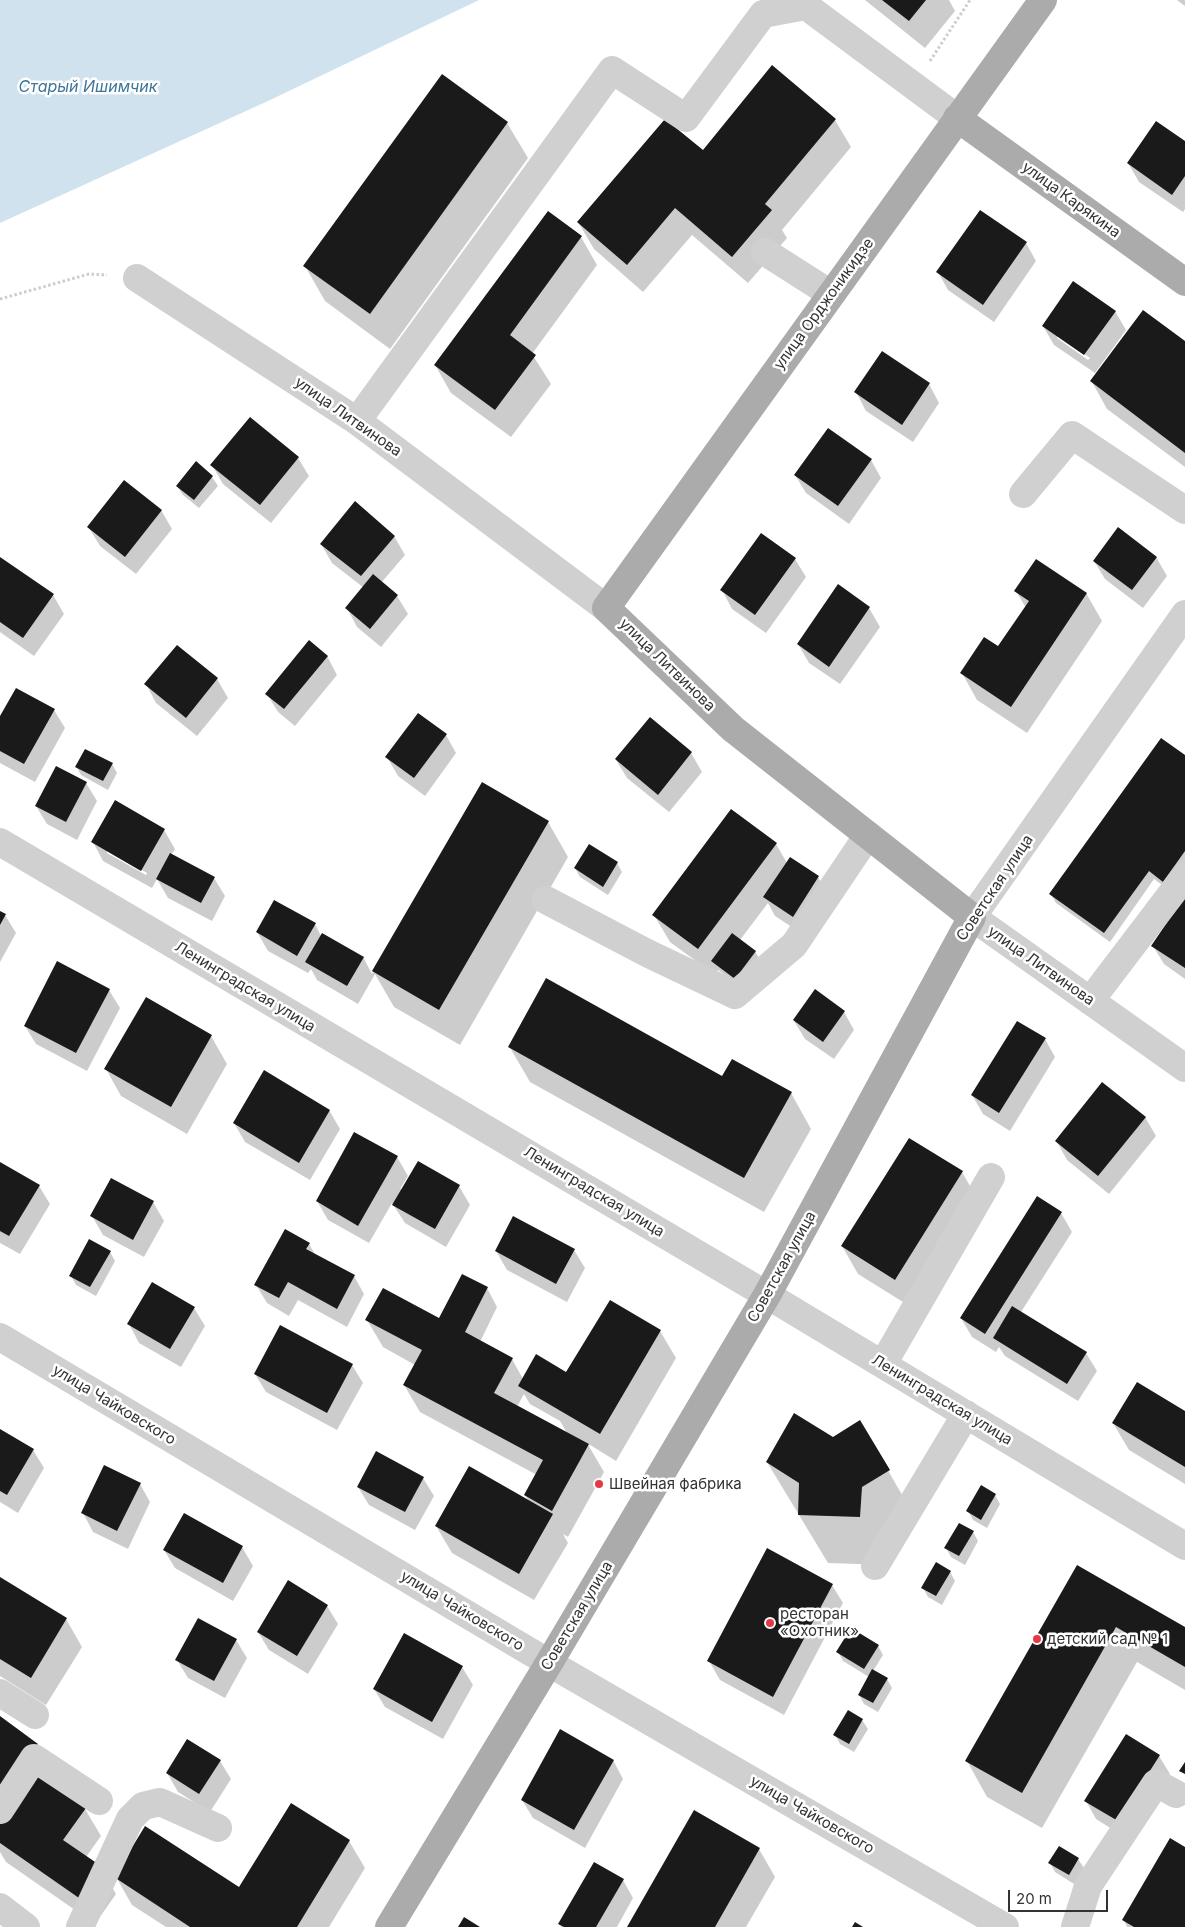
<!DOCTYPE html>
<html>
<head>
<meta charset="utf-8">
<style>
  body { margin:0 }
  #map { position:relative; width:1185px; height:1927px; overflow:hidden; background:#fff; font-family:Inter,sans-serif }
  canvas { display:block }
  .scale { position:absolute; left:1008px; top:1890px; width:100px; height:22px; box-sizing:border-box; border:2px solid #333; border-top:0; padding-left:6px; font-size:15px; line-height:18px; white-space:nowrap; color:#333; -webkit-text-stroke:4px #fff; paint-order:stroke }
</style>
</head>
<body>
<div id="map">
<canvas width="1185" height="1927"></canvas>
<div class="scale">20 m</div>
</div>
<script>
const c = document.querySelector('canvas').getContext('2d');
c.lineJoin = 'round';
function fillPath(path, color) {
  c.fillStyle = color;
  c.fill(path, 'evenodd');
}
function poly(rows) {
  const path = new Path2D();
  for (const r of rows) {
    path.moveTo(r[0], r[1]);
    for (let i = 2; i < r.length; i += 2) path.lineTo(r[i], r[i + 1]);
  }
  return path;
}
function strokePath(path, color, width, dash) {
  c.strokeStyle = color;
  c.lineWidth = width;
  c.lineCap = dash ? 'butt' : 'round';
  c.setLineDash(dash || []);
  c.stroke(path);
}
function drawText(font, color, halo, rows, align = 'center') {
  c.font = font + ' Inter,sans-serif';
  c.lineWidth = 5;
  c.setLineDash([]);
  c.textBaseline = 'middle';
  c.strokeStyle = halo;
  c.fillStyle = color;
  for (const [text, x, y, turn = 0] of rows) {
    c.save();
    c.translate(x, y);
    c.rotate((+turn || 0) * Math.PI / 180);
    c.textAlign = isNaN(turn) ? turn : align;
    if (halo) c.strokeText(text, 0, 0);
    c.fillText(text, 0, 0);
    c.restore();
  }
}
const water = poly([
  [0,0,479,0,268,101,0,223]
]);
const shadow = poly([
  [865,0,949,0,955,11,925,48],
  [1177,0,1185,0,1185,6],
  [772,67,835,120,851,147,782,230,787,238,748,283,692,235,643,292,594,249,578,222,703,152],
  [507,123,528,158,390,349,325,301,305,266],
  [1185,143,1185,209,1183,212,1139,182,1128,163],
  [548,213,581,237,597,265,532,354,551,384,511,437,451,393,435,365],
  [1026,243,1036,261,994,322,948,290,938,272],
  [1115,311,1126,330,1095,373,1054,345,1043,326],
  [1057,335,1090,358,1088,360,1057,338],
  [1185,343,1185,467,1107,409,1092,382],
  [929,384,939,403,913,442,866,411,856,392],
  [298,458,309,476,271,523,223,484,212,465],
  [871,460,881,478,849,524,806,493,795,475],
  [212,477,218,486,199,508,183,495,177,486],
  [161,510,172,529,136,574,100,546,89,528],
  [394,536,405,555,381,583,397,596,408,614,381,647,357,627,347,608,364,588,332,563,321,544],
  [1156,557,1167,576,1143,608,1105,579,1094,561],
  [0,558,53,595,64,614,34,656,0,632],
  [795,559,806,577,766,633,732,609,722,590],
  [839,586,869,608,880,627,840,684,809,663,798,644],
  [1016,591,1086,593,1102,621,1027,733,977,700,962,673,999,648,1026,608],
  [327,656,337,675,295,726,278,712,267,694],
  [217,679,228,698,197,736,156,703,146,684],
  [54,710,65,728,35,782,0,763,0,719],
  [650,719,691,753,702,772,669,812,627,778,616,760],
  [446,735,456,753,425,796,398,776,387,757],
  [1185,757,1185,867,1169,890,1154,879,1110,942,1056,903,1051,894],
  [112,764,117,773,108,790,81,775,76,766],
  [86,783,97,801,77,840,47,824,36,806],
  [482,784,548,822,568,857,460,1045,394,1007,375,974,358,1004,317,980,311,969,308,973,268,951,257,932,315,924,321,936,363,957,372,974],
  [164,830,175,849,171,855,214,878,225,896,212,921,168,898,157,879,152,888,103,861,93,842],
  [107,850,147,873,146,875,107,853],
  [776,844,787,863,790,859,818,877,829,896,804,935,775,916,768,903,740,940,755,951,760,960,741,987,718,970,715,975,670,942,654,915],
  [617,863,622,872,608,895,580,877,575,868],
  [1185,898,1185,979,1164,964,1153,946],
  [0,912,5,915,16,933,0,962],
  [109,990,120,1008,87,1071,36,1044,25,1026],
  [844,1012,854,1030,834,1059,805,1039,794,1021],
  [211,1036,227,1064,187,1134,121,1096,106,1069],
  [1045,1039,1055,1057,1010,1131,983,1114,972,1095],
  [509,1046,791,1093,811,1129,764,1212,530,1082],
  [329,1110,340,1129,310,1180,245,1142,234,1123],
  [1145,1117,1156,1136,1109,1194,1067,1160,1057,1142],
  [909,1139,962,1172,978,1200,911,1307,858,1274,842,1246],
  [397,1157,408,1176,400,1189,459,1186,470,1205,446,1247,405,1223,392,1203,369,1243,328,1220,317,1201],
  [0,1163,39,1186,50,1204,20,1254,0,1243],
  [1037,1198,1061,1213,1072,1232,1021,1312,1086,1353,1097,1371,1078,1401,1005,1356,999,1347,996,1352,972,1337,961,1318],
  [153,1202,164,1221,144,1257,103,1235,92,1216],
  [309,1244,316,1256,354,1276,364,1294,347,1327,298,1300,289,1316,267,1303,256,1285],
  [574,1250,585,1268,567,1302,507,1270,496,1251],
  [110,1252,115,1261,96,1296,76,1285,71,1276],
  [487,1288,497,1307,480,1342,512,1359,523,1379,565,1372,660,1331,676,1358,616,1461,587,1443,604,1472,568,1537,563,1534,568,1543,534,1600,452,1553,436,1526,530,1503,525,1495,537,1475,420,1412,404,1385,415,1365,383,1347,367,1320,439,1320],
  [524,1394,530,1404,560,1421,567,1433,517,1407],
  [194,1308,205,1326,181,1367,139,1343,129,1324],
  [352,1365,363,1383,337,1430,266,1392,255,1374],
  [1185,1412,1185,1484,1129,1450,1113,1423],
  [860,1422,916,1519,888,1565,828,1563,767,1462,833,1438],
  [0,1430,33,1450,44,1468,18,1513,0,1502],
  [423,1478,434,1496,415,1530,369,1505,358,1487],
  [140,1484,150,1502,128,1549,93,1532,83,1513],
  [995,1495,1000,1504,987,1528,973,1520,968,1511],
  [973,1532,978,1541,965,1565,951,1557,946,1548],
  [242,1547,253,1566,233,1601,175,1568,164,1550],
  [1077,1567,1185,1628,1185,1690,1137,1662,1042,1828,987,1797,967,1761],
  [950,1572,955,1581,942,1605,928,1597,923,1588],
  [0,1579,66,1619,82,1647,46,1705,0,1676],
  [832,1585,843,1603,784,1715,720,1680,709,1661],
  [327,1606,338,1624,308,1674,269,1650,258,1632],
  [236,1640,247,1658,225,1698,188,1678,177,1660],
  [878,1646,883,1655,873,1671,887,1679,892,1688,878,1712,864,1704,859,1695,869,1677,843,1661,838,1652],
  [462,1667,473,1685,443,1739,385,1707,374,1689],
  [0,1717,37,1745,53,1772,85,1809,101,1836,86,1857,100,1867,116,1894,95,1924,6,1862,0,1852],
  [862,1720,868,1729,854,1752,840,1744,835,1735],
  [188,1740,220,1761,231,1779,210,1812,178,1792,167,1773],
  [1159,1756,1170,1774,1128,1839,1096,1819,1086,1801],
  [613,1760,623,1779,585,1848,533,1818,522,1800],
  [695,1812,759,1849,775,1877,746,1927,628,1927],
  [349,1841,365,1868,329,1927,166,1927,132,1905,116,1877,239,1889],
  [1059,1848,1078,1859,1084,1868,1074,1884,1055,1872,1050,1863],
  [1185,1848,1185,1927,1127,1927,1124,1920],
  [623,1880,633,1898,617,1927,561,1927,560,1924]
]);
const building = poly([
  [882,0,926,0,909,21],
  [772,65,836,119,765,204,772,210,732,257,675,208,627,265,577,222,665,119,703,150],
  [442,74,508,122,370,314,303,266],
  [1156,121,1185,141,1185,176,1172,195,1127,163],
  [980,210,1027,242,983,305,936,272],
  [548,211,582,236,510,335,536,355,495,410,434,365],
  [1073,281,1116,311,1084,355,1042,326],
  [1143,310,1185,341,1185,453,1090,381],
  [882,351,930,383,902,425,854,392],
  [250,417,299,457,260,505,210,465],
  [828,428,872,459,838,506,794,475],
  [196,461,213,476,194,500,176,486],
  [124,480,162,510,125,557,87,527],
  [355,501,395,536,361,576,320,544],
  [1118,527,1157,557,1132,590,1093,561],
  [761,533,796,558,755,615,720,590],
  [0,557,54,594,23,638,0,622],
  [1036,559,1087,593,1011,707,960,673,984,637,998,646,1029,601,1014,591],
  [373,574,398,595,370,629,345,608],
  [838,584,870,607,829,667,797,644],
  [309,640,328,656,284,709,265,694],
  [177,645,218,678,186,718,144,684],
  [16,688,55,709,24,764,0,751,0,716],
  [418,713,447,734,414,778,385,757],
  [650,717,692,752,658,795,615,759],
  [1161,738,1185,755,1185,851,1163,882,1149,871,1104,933,1049,894],
  [85,749,113,763,103,781,75,767],
  [56,766,87,782,66,822,35,806],
  [482,782,549,821,439,1010,372,971],
  [115,800,165,829,141,871,91,842],
  [731,809,777,843,698,949,652,915],
  [589,844,618,862,603,887,574,868],
  [170,853,215,877,201,903,156,879],
  [790,857,819,876,793,917,763,897],
  [1185,896,1185,968,1151,946],
  [274,900,316,923,297,956,256,932],
  [0,911,6,914,0,925],
  [322,933,364,957,347,986,305,962],
  [732,933,756,951,735,979,711,961],
  [57,961,110,989,76,1053,24,1026],
  [546,978,722,1076,732,1059,792,1092,744,1178,508,1047],
  [815,989,845,1011,823,1042,793,1020],
  [146,997,212,1035,171,1107,104,1069],
  [1017,1021,1046,1038,999,1113,971,1095],
  [264,1070,330,1110,299,1163,233,1123],
  [1102,1082,1146,1117,1098,1176,1055,1141],
  [354,1132,398,1156,358,1226,316,1201],
  [909,1138,963,1171,895,1280,841,1246],
  [418,1161,460,1185,435,1229,392,1205],
  [0,1162,40,1185,9,1236,0,1231],
  [111,1178,154,1201,133,1240,90,1216],
  [1037,1196,1062,1212,985,1334,960,1318],
  [513,1216,575,1249,556,1284,495,1251],
  [285,1229,310,1243,306,1249,355,1275,337,1309,288,1282,279,1298,254,1285],
  [89,1239,111,1251,90,1287,69,1276],
  [462,1274,488,1287,465,1332,513,1358,494,1393,589,1444,552,1511,524,1495,543,1460,403,1385,422,1350,365,1320,383,1288,439,1318],
  [152,1282,195,1307,170,1349,127,1324],
  [610,1300,661,1330,600,1434,518,1386,536,1354,566,1372],
  [1012,1306,1087,1352,1067,1384,993,1338],
  [280,1325,353,1364,327,1413,254,1374],
  [1137,1382,1185,1411,1185,1467,1112,1423],
  [794,1413,833,1437,860,1420,890,1470,862,1487,860,1517,798,1515,799,1483,766,1462],
  [0,1429,34,1449,7,1495,0,1491],
  [376,1451,424,1477,405,1512,357,1487],
  [104,1465,141,1483,117,1531,81,1513],
  [469,1466,553,1514,519,1574,435,1526],
  [981,1485,996,1494,981,1520,966,1511],
  [184,1513,243,1546,223,1583,163,1550],
  [959,1523,974,1531,959,1556,944,1548],
  [767,1548,833,1584,773,1697,707,1661],
  [936,1562,951,1571,936,1596,921,1588],
  [1077,1565,1185,1627,1185,1667,1116,1627,1022,1793,965,1761],
  [0,1577,67,1618,31,1678,0,1659],
  [288,1580,328,1605,297,1656,257,1632],
  [198,1618,237,1639,214,1681,175,1660],
  [851,1628,879,1645,864,1669,836,1652],
  [404,1633,463,1666,432,1722,373,1689],
  [872,1669,888,1678,873,1703,858,1695],
  [848,1710,863,1719,849,1744,833,1735],
  [0,1716,38,1744,0,1796],
  [560,1729,614,1760,574,1830,521,1800],
  [1126,1734,1160,1755,1118,1821,1084,1801],
  [187,1739,221,1760,199,1794,166,1773],
  [1185,1762,1185,1774,1179,1771],
  [33,1771,86,1808,63,1840,101,1866,79,1898,0,1843,0,1819],
  [291,1803,350,1840,297,1927,190,1927,114,1877,145,1826,239,1887],
  [694,1810,760,1848,715,1927,627,1927],
  [1170,1838,1185,1847,1185,1927,1134,1927,1122,1920],
  [1059,1846,1079,1858,1069,1875,1048,1863],
  [594,1862,624,1879,596,1927,564,1927,558,1924],
  [464,1917,480,1927,458,1927],
  [855,1922,863,1927,852,1927]
]);
const path = poly([
  [930,61,970,0],
  [0,299,89,274,107,275]
]);
const minor = poly([
  [765,252,831,294],
  [137,278,357,421,606,608],
  [357,421,612,70,686,118,763,14,806,6,957,118],
  [1023,494,1072,435,1185,510],
  [1185,614,972,917,1185,1068],
  [0,842,767,1295,1185,1546],
  [546,900,647,953,735,995,794,945,868,835],
  [1090,1001,1185,876],
  [0,1337,549,1663,1005,1927],
  [883,1364,991,1177],
  [875,1566,966,1414],
  [0,1693,35,1715],
  [0,1810,34,1758,99,1801],
  [0,1907,26,1927],
  [80,1927,130,1819,143,1806,160,1802,218,1828],
  [1075,1927,1088,1886,1156,1783,1176,1794]
]);
const major = poly([
  [957,118,1185,282],
  [389,1927,549,1663,767,1295,972,917,733,729,606,608,1043,0]
]);
const markers = [
  [599,1484,5,"#e63946"],
  [770,1623,5,"#e63946"],
  [1037,1639,5,"#e63946"]
];
const streetNames = [
  ["улица Карякина",1071,200,36],
  ["улица Орджоникидзе",824,304,-54],
  ["улица Литвинова",348,417,35],
  ["улица Литвинова",667,665,44],
  ["Советская улица",995,888,-56],
  ["улица Литвинова",1041,966,35],
  ["Ленинградская улица",245,987,31],
  ["Ленинградская улица",594,1192,31],
  ["Советская улица",782,1267,-61],
  ["Ленинградская улица",942,1400,31],
  ["улица Чайковского",114,1405,31],
  ["улица Чайковского",462,1611,31],
  ["Советская улица",577,1616,-59],
  ["улица Чайковского",812,1815,30]
];
const poiNames = [
  ["Швейная фабрика",609,1484],
  ["ресторан",780,1614],
  ["«Охотник»",780,1631],
  ["детский сад № 1",1047,1639]
];
const waterNames = [
  ["Старый Ишимчик",88,87]
];
fillPath(water, '#cfe2ee');
fillPath(shadow, '#0003');
fillPath(building, '#1a1a1a');
strokePath(path, '#cdcdcd', 3, [2.5, 2.5]);
strokePath(minor, '#d0d0d0', 28);
strokePath(major, '#ababab', 28);
for (const [x, y, r, color] of markers) {
  const dot = new Path2D();
  dot.arc(x, y, r, 0, 2 * Math.PI);
  c.fillStyle = color;
  c.fill(dot);
  strokePath(dot, '#fff', 2);
}
drawText('15px', '#333', '#fff', streetNames);
drawText('15px', '#333', '#fff', poiNames, 'left');
drawText('italic 16px', '#3f7597', '#fff', waterNames);
</script>
</body>
</html>
